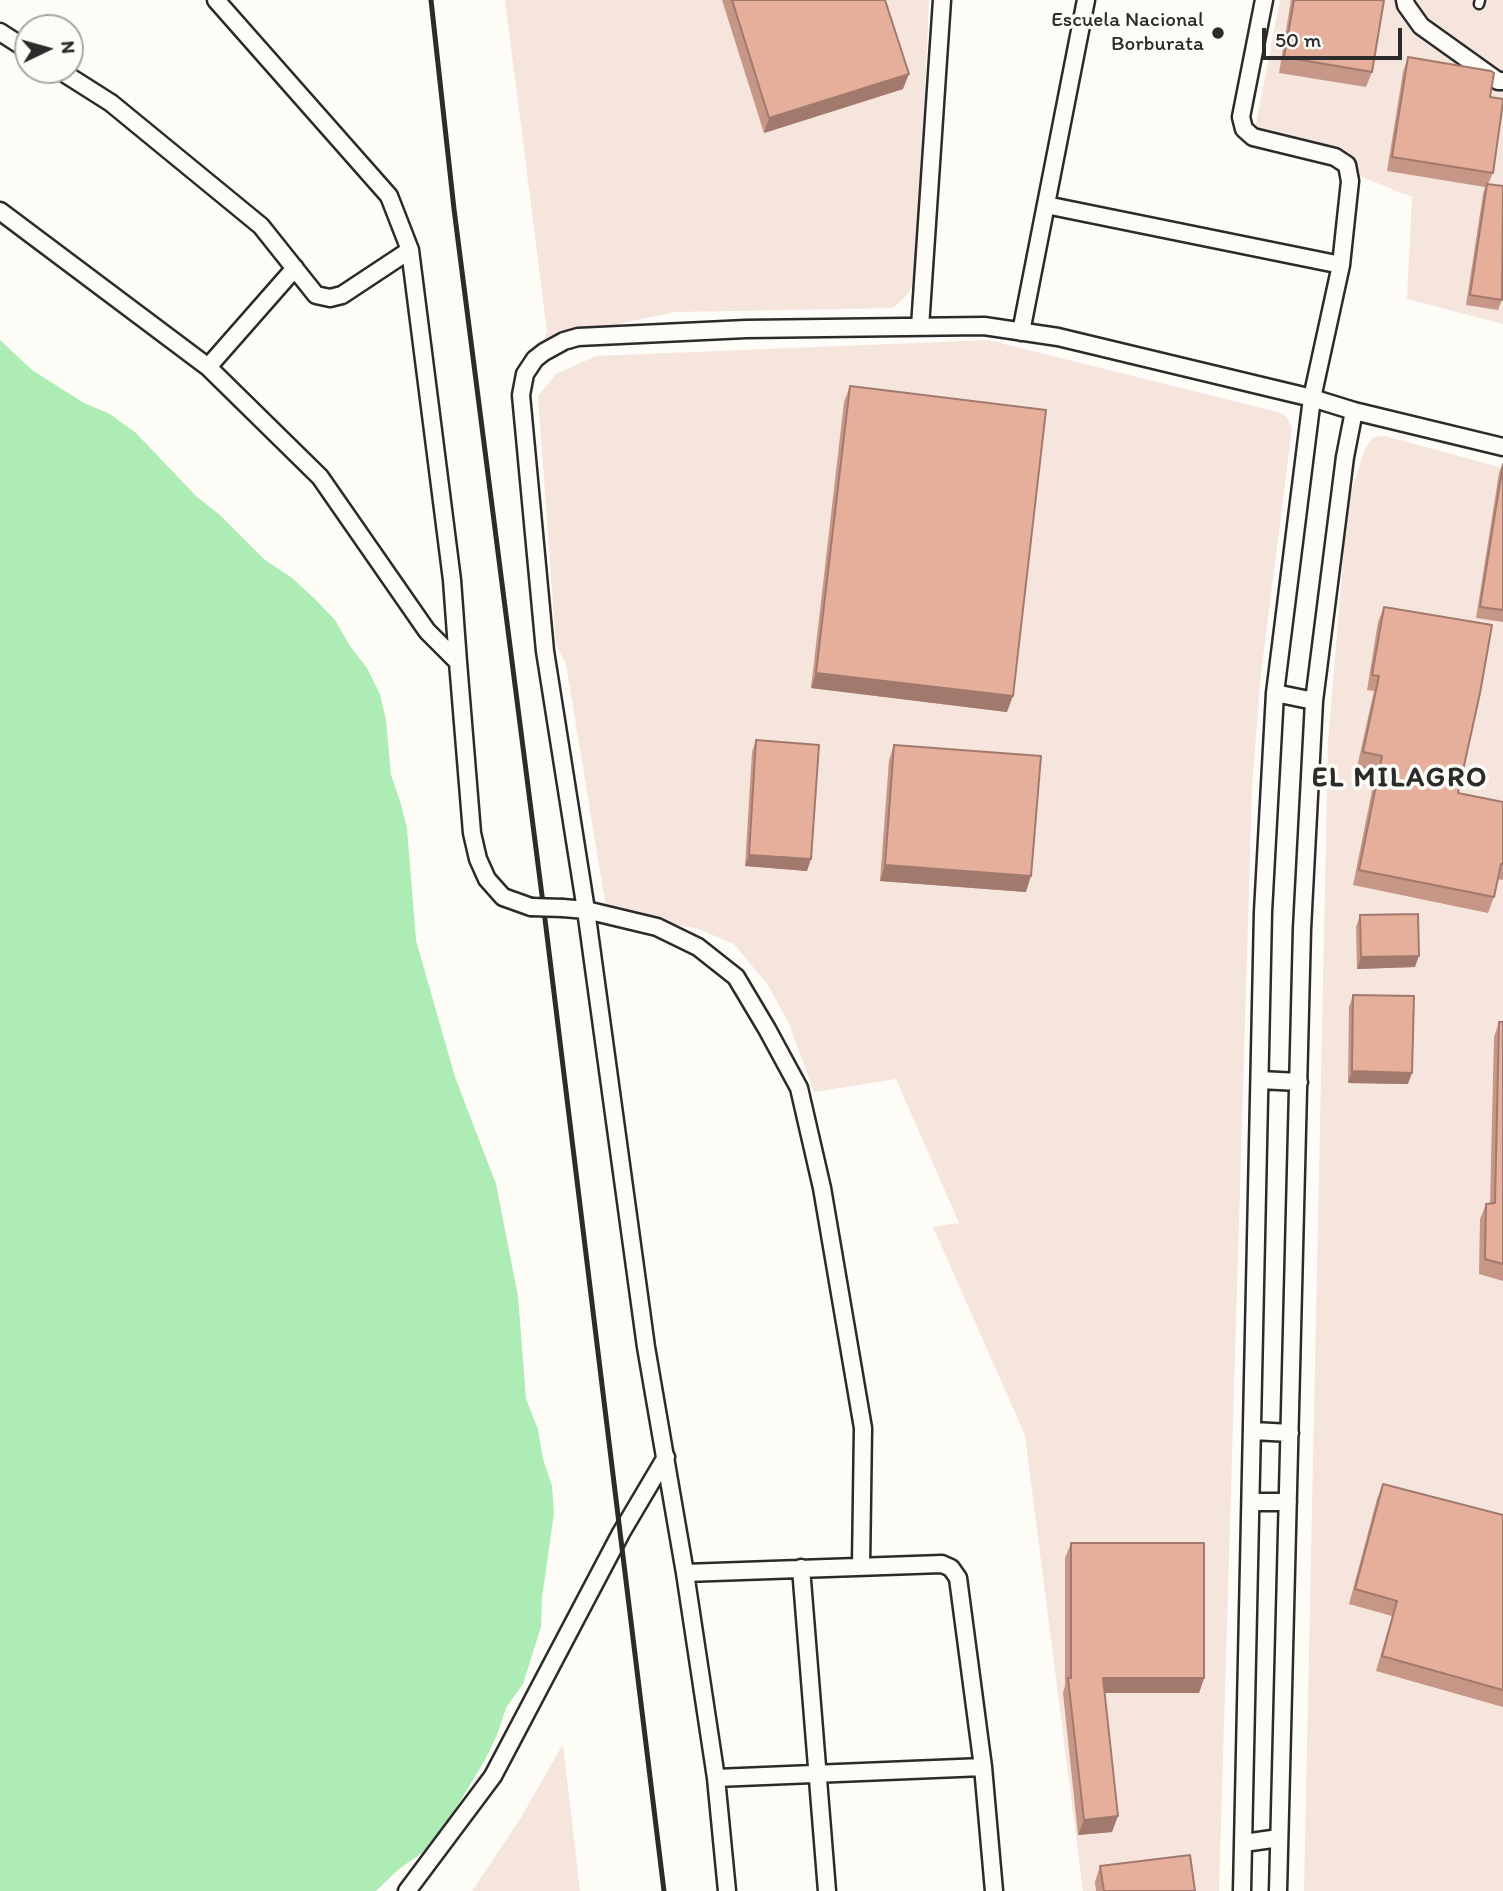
<!DOCTYPE html>
<html>
<head>
<meta charset="utf-8">
<style>
  body { margin:0 }
  #map { position:relative; width:1503px; height:1891px; overflow:hidden; background:#fdfcf7; font-family:Itim,sans-serif }
  canvas { display:block }
  .north { position:absolute; left:14px; top:14px; width:70px; height:70px; box-sizing:border-box; background:#fdfcf7; border:2px solid #a9a8a5; border-radius:50%; rotate:85deg; font-size:19px; font-weight:700; line-height:28px; text-align:center; color:#2b2b2b }
  .north::after { content:''; display:block; margin:auto; width:24px; height:32px; background:#2b2b2b; clip-path:polygon(50% 0,100% 100%,50% 72%,0 100%) }
  .scale { position:absolute; left:1262px; top:28px; width:140px; height:32px; box-sizing:border-box; border:4px solid #2b2b2b; border-top:0; padding-left:9px; font-size:21px; line-height:24px; white-space:nowrap; color:#2b2b2b; -webkit-text-stroke:5px #fdfcf7; paint-order:stroke }
</style>
</head>
<body>
<div id="map">
<canvas width="1503" height="1891"></canvas>
<div class="north">N</div>
<div class="scale">50 m</div>
</div>
<script>
const c = document.querySelector('canvas').getContext('2d');
c.lineJoin = 'round';
function fillPath(path, color) {
  c.fillStyle = color;
  c.fill(path, 'evenodd');
}
function poly(rows) {
  const path = new Path2D();
  for (const r of rows) {
    path.moveTo(r[0], r[1]);
    for (let i = 2; i < r.length; i += 2) path.lineTo(r[i], r[i + 1]);
  }
  return path;
}
function strokePath(path, color, width, dash) {
  c.strokeStyle = color;
  c.lineWidth = width;
  c.lineCap = dash ? 'butt' : 'round';
  c.setLineDash(dash || []);
  c.stroke(path);
}
function drawText(font, color, halo, rows, align = 'center') {
  c.font = font + ' Itim,sans-serif';
  c.lineWidth = 7;
  c.setLineDash([]);
  c.textBaseline = 'middle';
  c.strokeStyle = halo;
  c.fillStyle = color;
  for (const [text, x, y, turn = 0] of rows) {
    c.save();
    c.translate(x, y);
    c.rotate((+turn || 0) * Math.PI / 180);
    c.textAlign = isNaN(turn) ? turn : align;
    if (halo) c.strokeText(text, 0, 0);
    c.fillText(text, 0, 0);
    c.restore();
  }
}
const built = poly([
  [505,0,929,0,917,280,907,295,893,308,676,312,631,321,579,336,540,350,547,331],
  [1280,0,1503,0,1503,324,1407,299,1412,197,1254,134],
  [988,340,1278,412,1287,417,1292,428,1261,673,1252,787,1219,1891,1083,1891,1025,1435,933,1227,959,1223,896,1079,814,1092,789,1024,768,985,734,944,696,928,621,917,606,908,566,664,556,645,538,396,556,374,596,356],
  [1385,436,1503,468,1503,1891,1304,1891,1328,742,1348,501,1365,449,1373,437],
  [563,1744,580,1891,472,1891,522,1816]
]);
const green = poly([
  [0,340,32,370,84,403,110,414,136,433,196,496,220,515,265,560,291,577,315,599,335,620,350,646,367,668,380,694,386,720,391,775,400,801,407,828,416,940,455,1077,496,1184,518,1296,526,1399,538,1429,543,1459,552,1486,554,1513,542,1598,541,1627,523,1684,506,1708,497,1735,485,1760,441,1833,422,1853,399,1869,376,1891,0,1891]
]);
const service = poly([
  [1479,4,1480,0]
]);
const minor = poly([
  [216,0,389,196,410,250,452,580,458,662],
  [1405,0,1406,5,1421,26,1498,81,1503,81],
  [0,32,28,50],
  [59,70,111,103,261,226,316,295,330,298,342,295,410,250],
  [1046,205,1341,265],
  [0,211,208,367,320,477,427,631,458,662,472,833,478,859,487,879,503,897,531,907],
  [920,327,942,0],
  [1021,332,1086,0],
  [208,367,295,268],
  [1275,693,1314,701],
  [563,908,586,910,657,927,698,947,736,977,767,1029,799,1088,822,1188,863,1428,861,1566],
  [1260,1080,1299,1082],
  [1253,1431,1290,1433],
  [1251,1502,1288,1502],
  [801,1568,827,1891],
  [685,1573,942,1564,951,1568,958,1578,983,1767,994,1891],
  [716,1778,983,1767],
  [1244,1843,1279,1838],
  [407,1891,493,1776,621,1533,666,1457],
  [727,1891,716,1778,685,1573,646,1347,586,910,545,651,521,395,525,374,535,359,544,352,564,341,578,337,746,329,984,326,1058,337,1312,398,1354,411,1503,447],
  [1242,1891,1263,912,1275,693,1312,398,1341,265,1350,181,1347,165,1335,157,1253,137,1244,129,1241,117,1264,0],
  [1278,1891,1302,929,1314,701,1345,457,1354,411]
]);
const rail = poly([
  [431,0,454,209,544,911,664,1891]
]);
const minorBridge = poly([
  [531,907,563,908]
]);
const wall = poly([
  [722,0,885,0,903,89,764,133],
  [1291,0,1384,0,1372,72,1366,87,1279,73],
  [1408,57,1490,97,1493,173,1488,184,1502,300,1498,310,1466,305,1483,194,1485,187,1387,171,1403,72],
  [850,386,1007,712,811,688,844,402],
  [1503,463,1503,622,1476,618,1499,473],
  [1384,607,1458,793,1503,802,1503,880,1497,879,1494,897,1488,913,1353,885,1376,771,1357,767,1374,691,1367,690,1378,622],
  [756,740,807,871,745,866,752,752],
  [894,745,1026,892,880,881,889,760],
  [1360,915,1415,967,1357,969,1356,927],
  [1353,995,1408,1084,1348,1083,1349,1007],
  [1499,1022,1503,1022,1503,1281,1479,1274,1480,1219,1486,1204,1490,1203,1494,1037],
  [1383,1484,1503,1515,1503,1707,1376,1671,1392,1616,1349,1604,1377,1499],
  [1071,1543,1204,1678,1199,1693,1105,1693,1112,1832,1078,1835,1063,1693,1065,1686,1065,1558],
  [1100,1866,1195,1891,1096,1891,1095,1882]
]);
const shadedWall = poly([
  [909,74,903,89,764,133,769,118],
  [816,673,1013,696,1007,712,811,688],
  [749,855,811,859,807,871,745,866],
  [885,865,1031,876,1026,892,880,881],
  [1419,956,1415,967,1357,969,1361,957],
  [1352,1071,1412,1073,1408,1084,1348,1083],
  [1103,1678,1204,1678,1199,1693,1098,1693],
  [1118,1816,1112,1832,1078,1835,1084,1820]
]);
const building = poly([
  [732,0,885,0,909,74,769,118,732,0],
  [1294,0,1384,0,1372,72,1284,57,1294,0],
  [1408,57,1491,71,1494,73,1490,97,1503,99,1503,102,1493,173,1392,157,1408,57],
  [1487,184,1503,186,1502,300,1470,295,1487,184],
  [850,386,1046,410,1013,696,816,673,850,386],
  [1503,464,1503,610,1480,607,1503,464],
  [1384,607,1492,625,1480,693,1458,793,1503,802,1503,864,1501,864,1494,897,1359,870,1382,756,1363,752,1379,676,1372,675,1384,607],
  [756,740,819,745,811,859,749,855,756,740],
  [894,745,1041,756,1031,876,885,865,894,745],
  [1418,914,1419,956,1361,957,1360,915,1418,914],
  [1353,995,1414,996,1412,1073,1352,1071,1353,995],
  [1499,1022,1503,1022,1503,1264,1485,1259,1486,1204,1495,1203,1499,1022],
  [1383,1484,1503,1515,1503,1690,1382,1656,1397,1601,1355,1589,1383,1484],
  [1071,1543,1204,1543,1204,1678,1103,1678,1118,1816,1084,1820,1068,1678,1071,1678,1071,1543],
  [1190,1855,1195,1891,1104,1891,1100,1866,1190,1855]
]);
const markers = [
  [1218,33,7,"#2b2b2b"]
];
const poiNames = [
  ["Escuela Nacional",1204,21],
  ["Borburata",1204,45]
];
const districtNames = [
  ["EL MILAGRO",1400,779]
];
fillPath(built, '#f6e5dc');
fillPath(green, '#adedb5');
strokePath(service, '#2b2b2b', 13);
strokePath(minor, '#2b2b2b', 21);
strokePath(service, '#fdfcf7', 8);
strokePath(minor, '#fdfcf7', 16);
strokePath(rail, '#2b2b2b', 5);
strokePath(minorBridge, '#2b2b2b', 21, []);
strokePath(minorBridge, '#fdfcf7', 16);
fillPath(wall, '#c69686');
fillPath(shadedWall, '#a17a6d');
fillPath(building, '#e6af9c');
strokePath(building, '#a17a6d', 2);
for (const [x, y, r, color] of markers) {
  const dot = new Path2D();
  dot.arc(x, y, r, 0, 2 * Math.PI);
  c.fillStyle = color;
  c.fill(dot);
  strokePath(dot, '#fdfcf7', 2.5);
}
drawText('21px', '#2b2b2b', '#fdfcf7', poiNames, 'right');
c.letterSpacing = '2px';
drawText('bold 28px', '#2b2b2b', '#fdfcf7', districtNames);
c.letterSpacing = '0px';
</script>
</body>
</html>
